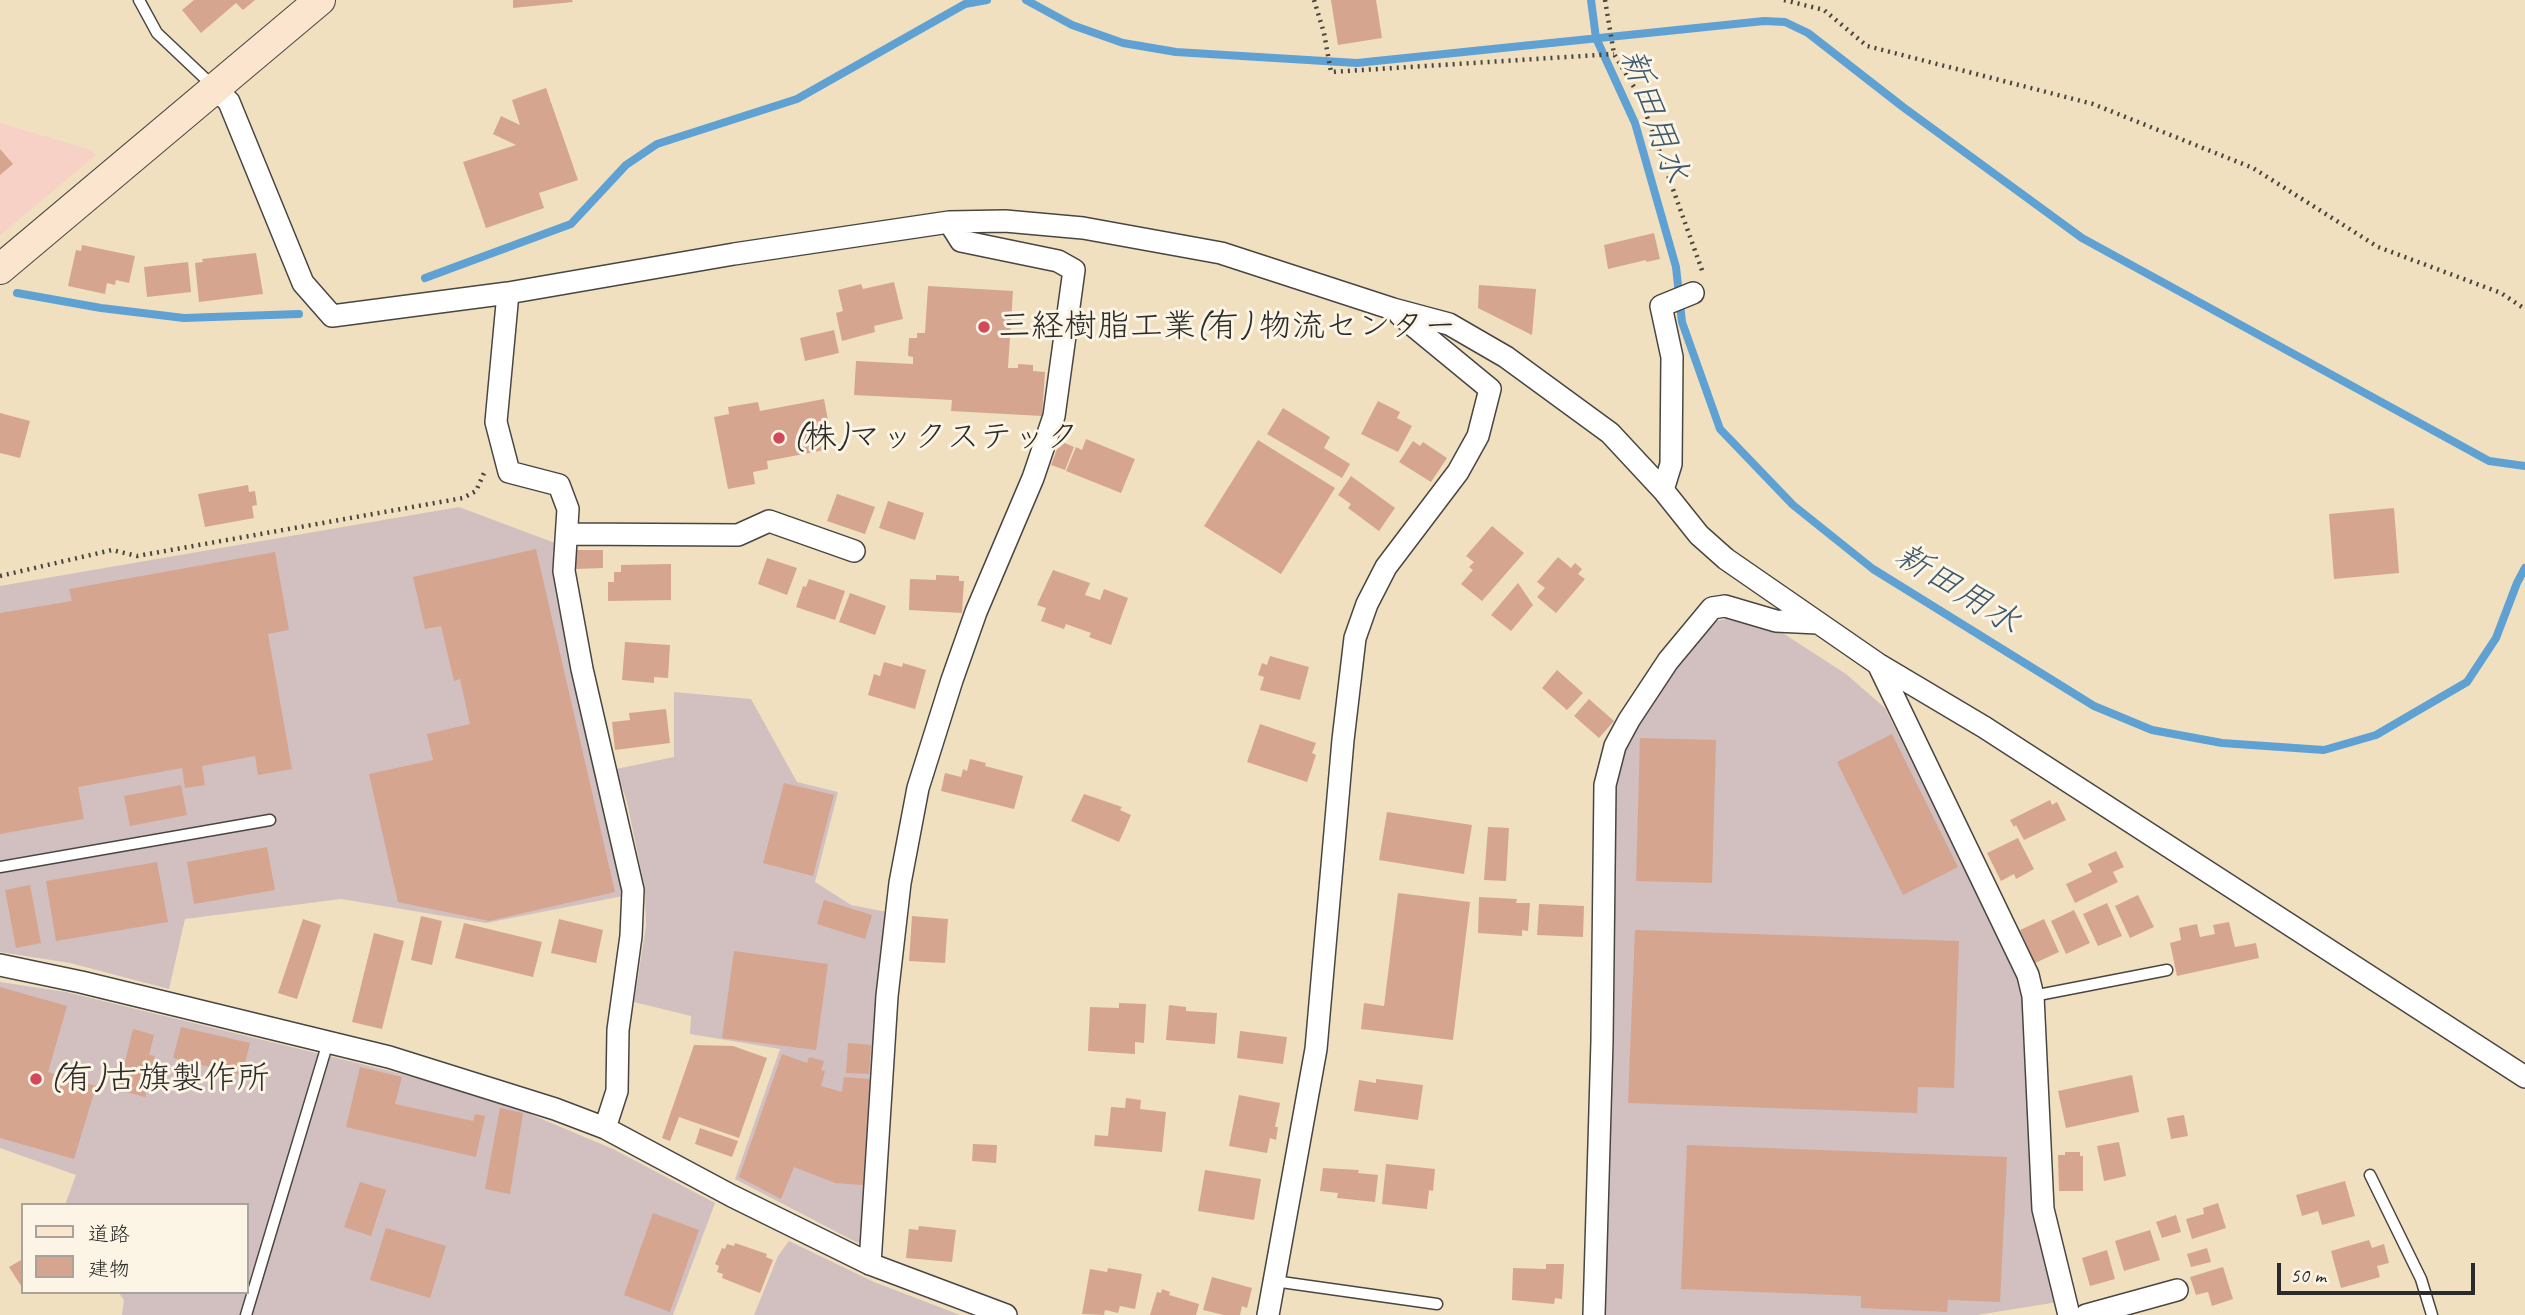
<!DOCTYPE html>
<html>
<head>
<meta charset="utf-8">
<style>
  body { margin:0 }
  #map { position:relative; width:2525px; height:1315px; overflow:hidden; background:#f0e0c0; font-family:Caveat,"Klee One",sans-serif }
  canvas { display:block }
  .legend { position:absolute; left:21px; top:1203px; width:228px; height:91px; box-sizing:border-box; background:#fcf5e5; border:2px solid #a8a49b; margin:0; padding:9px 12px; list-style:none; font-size:21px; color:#2b2b2b }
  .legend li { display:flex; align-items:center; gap:14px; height:35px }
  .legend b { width:35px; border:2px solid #a8a49b }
  .scale { position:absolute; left:2277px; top:1263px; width:198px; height:32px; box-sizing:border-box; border:4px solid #2b2b2b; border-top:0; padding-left:9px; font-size:21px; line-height:24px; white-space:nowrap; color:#2b2b2b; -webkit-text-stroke:5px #fcf5e5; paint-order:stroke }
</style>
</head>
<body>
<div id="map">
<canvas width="2525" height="1315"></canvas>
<ul class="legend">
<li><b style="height:9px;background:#fce5cf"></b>道路</li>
<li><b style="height:19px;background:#d6a58f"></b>建物</li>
</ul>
<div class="scale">50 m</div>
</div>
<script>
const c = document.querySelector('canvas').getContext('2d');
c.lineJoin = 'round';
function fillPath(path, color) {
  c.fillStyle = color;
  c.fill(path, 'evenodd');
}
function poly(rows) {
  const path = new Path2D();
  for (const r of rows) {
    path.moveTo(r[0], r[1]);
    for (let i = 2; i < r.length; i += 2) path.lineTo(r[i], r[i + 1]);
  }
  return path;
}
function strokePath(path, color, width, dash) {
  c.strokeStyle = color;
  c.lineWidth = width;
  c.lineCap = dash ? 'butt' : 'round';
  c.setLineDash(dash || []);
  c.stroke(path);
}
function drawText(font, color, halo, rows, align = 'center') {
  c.font = font + ' Caveat,"Klee One",sans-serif';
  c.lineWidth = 6;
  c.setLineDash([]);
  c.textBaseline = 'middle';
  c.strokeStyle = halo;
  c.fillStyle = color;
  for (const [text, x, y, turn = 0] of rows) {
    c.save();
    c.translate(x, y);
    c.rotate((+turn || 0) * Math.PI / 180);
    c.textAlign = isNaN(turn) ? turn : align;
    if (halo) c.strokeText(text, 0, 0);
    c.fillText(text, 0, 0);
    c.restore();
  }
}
const built = poly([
  [0,123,88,149,96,155,0,235]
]);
const industrial = poly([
  [459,507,555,543,554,573,623,896,486,923,341,899,185,919,169,989,70,963,0,952,0,586],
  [1726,619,1778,630,1846,674,1885,708,2016,971,2025,1006,2058,1302,1977,1315,1606,1315,1614,778,1623,749,1681,660,1717,621],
  [674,692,751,699,797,782,838,792,815,882,851,905,887,912,864,1237,858,1243,735,1179,780,1049,690,1034,691,1016,634,1002,646,926,645,889,627,802,616,769,674,757],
  [0,982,66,992,390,1071,499,1101,613,1149,715,1203,673,1315,122,1315,124,1300,118,1292,247,1292,247,1205,65,1205,76,1175,0,1148],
  [789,1241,874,1282,960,1315,754,1315,778,1256]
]);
const stream = poly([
  [1026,0,1072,25,1123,43,1176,52,1357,63,1764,21,1785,22,1808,33,1903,107,2082,238,2489,461,2525,466],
  [1591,0,1596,38,1635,123,1676,267,1682,322,1720,429,1793,505,1873,569,2094,706,2152,730,2222,743,2324,750,2376,735,2467,682,2496,638,2517,583,2525,568],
  [425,278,571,224,626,165,657,144,797,99,965,4,987,0],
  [17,293,101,308,184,318,299,314]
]);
const building = poly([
  [194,0,255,0,243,10,236,3,201,33,182,10],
  [513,0,572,0,573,2,513,8],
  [1331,0,1376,0,1382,38,1338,45],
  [546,88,578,180,539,193,544,208,486,228,463,162,516,145,493,134,501,116,520,125,512,100],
  [0,149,13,164,0,175],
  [1654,233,1660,259,1646,262,1646,260,1608,269,1604,245],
  [82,245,135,256,129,283,116,280,115,285,107,283,105,294,68,286,76,250,81,251],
  [256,253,263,294,199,302,195,263,203,262,202,259],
  [188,262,191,292,147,297,144,267],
  [894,282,903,319,874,326,875,332,842,341,836,313,843,311,838,290,861,284,863,289],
  [1479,285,1536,289,1532,335,1478,308],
  [928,286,1013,291,1008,368,1018,368,1018,364,1033,365,1033,371,1045,372,1042,416,951,411,952,400,854,395,856,361,913,364,913,357,908,356,909,338,917,338,917,333,925,333],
  [834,330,839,353,805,361,800,338],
  [824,399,831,436,823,438,825,450,767,461,768,469,753,472,755,484,728,489,714,417,729,414,728,407,758,402,760,411],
  [1378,401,1400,412,1397,418,1412,426,1398,452,1361,434],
  [1283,408,1330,437,1324,448,1350,464,1342,478,1267,434],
  [0,413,30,421,20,458,0,453],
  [1086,439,1135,459,1121,493,1066,471,1076,447,1082,450],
  [1258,440,1335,488,1281,574,1204,526],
  [1060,441,1074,447,1065,470,1051,465],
  [1413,441,1420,446,1423,442,1447,458,1431,482,1399,462],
  [1351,476,1395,508,1379,531,1348,508,1351,504,1338,495],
  [248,485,249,492,255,491,257,505,252,506,254,518,205,527,198,494],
  [837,494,875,507,865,534,827,521],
  [888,501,924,513,915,540,879,528],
  [2394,508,2399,573,2334,579,2329,514],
  [1492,526,1524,553,1482,601,1461,584,1473,570,1469,567,1474,562,1466,556],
  [536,549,615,892,489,921,398,902,369,774,433,760,427,734,470,724,460,679,454,681,441,626,425,629,413,577],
  [575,550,603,550,603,568,575,569],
  [275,552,289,630,268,634,292,769,258,775,255,756,202,766,205,785,185,788,182,768,78,787,84,819,0,834,0,613,72,601,69,589],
  [1558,557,1571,568,1575,563,1582,569,1578,574,1585,579,1556,613,1537,597,1545,588,1537,582],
  [767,558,797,568,787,595,758,584],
  [671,564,671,600,608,601,608,582,614,582,614,572,621,572,621,565],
  [1053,570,1090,583,1085,595,1100,600,1104,589,1128,598,1111,645,1089,637,1091,633,1066,624,1064,629,1041,621,1046,608,1037,605],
  [936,575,959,576,959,581,964,581,962,613,909,610,910,579,936,580],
  [809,579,845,591,835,620,796,607,803,586,806,587],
  [1518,583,1533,605,1511,631,1491,615],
  [850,593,886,606,875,635,839,622],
  [625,642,670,645,668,678,654,677,654,683,622,680],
  [1270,656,1309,667,1300,700,1260,690,1264,677,1258,675,1262,663,1267,665],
  [884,662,902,667,903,663,926,670,915,709,868,695,874,674,880,676],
  [1557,670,1583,693,1567,710,1542,688],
  [1589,699,1614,721,1599,738,1574,716],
  [666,709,670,743,615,750,612,722,630,720,629,713],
  [1260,724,1316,743,1312,753,1316,755,1307,782,1247,762],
  [1892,734,1958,867,1903,895,1837,762],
  [1640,738,1716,740,1712,883,1636,881],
  [970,759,986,763,985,766,1023,776,1014,809,941,791,945,773,961,777,963,769,967,771],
  [784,783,834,795,813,876,763,863],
  [181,785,187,815,130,826,124,796],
  [1084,794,1122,807,1120,810,1131,815,1119,842,1071,821],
  [2050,800,2052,805,2057,802,2066,820,2024,840,2016,825,2014,827,2010,820],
  [1387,812,1472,825,1464,874,1379,860],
  [1488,827,1509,828,1506,881,1484,880],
  [2018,838,2034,869,2016,879,2014,874,2001,881,1987,853],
  [267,847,275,890,194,904,187,862],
  [2116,851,2124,867,2113,872,2118,882,2075,903,2066,884,2092,872,2088,864],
  [157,862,168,922,56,941,46,881],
  [30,885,41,943,16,948,5,890],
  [1398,893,1470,902,1453,1040,1361,1029,1364,1003,1384,1006],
  [2138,895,2154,927,2130,938,2115,906],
  [1479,897,1517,899,1516,903,1530,903,1528,931,1522,930,1522,936,1478,933],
  [824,900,872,915,865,939,817,924],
  [2107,903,2122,936,2098,946,2083,914],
  [1539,904,1584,906,1583,937,1537,935],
  [2074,910,2090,943,2066,954,2051,921],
  [421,916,442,921,432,965,411,960],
  [912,916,948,919,945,963,909,961],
  [303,919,321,925,297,999,278,993],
  [559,919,603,930,596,963,551,953],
  [2044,919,2059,952,2035,963,2020,930],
  [2229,922,2235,947,2256,943,2259,958,2177,976,2170,943,2181,940,2179,928,2197,924,2200,937,2215,934,2213,925],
  [464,923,542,942,533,977,455,958],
  [1635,930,1959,941,1954,1088,1918,1087,1917,1113,1628,1103],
  [374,933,404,941,382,1029,352,1022],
  [734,951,828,964,816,1050,722,1038],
  [0,987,67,1006,48,1072,96,1086,74,1159,0,1138],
  [1119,1003,1146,1004,1144,1043,1135,1042,1135,1054,1088,1051,1090,1007,1119,1008],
  [1169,1005,1186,1007,1186,1011,1217,1013,1215,1044,1166,1040],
  [181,1027,250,1043,242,1075,173,1058],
  [133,1029,154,1035,149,1055,155,1056,145,1097,118,1090],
  [1240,1031,1287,1037,1283,1064,1237,1058],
  [848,1043,871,1045,869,1074,846,1073],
  [694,1045,733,1046,767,1058,739,1138,679,1117,670,1141,662,1138],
  [782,1054,807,1063,809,1057,824,1061,821,1070,825,1071,821,1086,842,1092,844,1077,870,1079,863,1185,835,1183,794,1167,781,1199,739,1177],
  [360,1067,402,1077,395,1104,473,1121,475,1114,485,1116,476,1157,346,1127],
  [2132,1075,2139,1112,2066,1128,2058,1091],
  [1376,1079,1423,1085,1418,1120,1354,1111,1359,1080,1376,1083],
  [1239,1095,1280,1103,1275,1127,1278,1127,1276,1140,1270,1138,1267,1153,1229,1146],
  [1126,1098,1141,1100,1140,1109,1166,1112,1162,1152,1094,1146,1095,1135,1108,1136,1111,1107,1125,1108],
  [500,1108,523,1113,510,1194,485,1189],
  [2184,1115,2188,1136,2171,1139,2167,1118],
  [700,1128,738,1141,732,1157,695,1144],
  [2119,1142,2126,1176,2104,1181,2097,1146],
  [973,1144,997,1145,996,1163,972,1161],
  [1687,1145,2007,1157,2000,1302,1948,1300,1947,1312,1861,1308,1861,1296,1681,1289],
  [2065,1152,2080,1152,2080,1156,2083,1156,2083,1191,2059,1191,2058,1155,2065,1155],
  [1386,1164,1435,1169,1433,1191,1429,1190,1427,1209,1382,1204],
  [1323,1168,1359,1170,1358,1173,1378,1175,1375,1202,1337,1198,1338,1193,1320,1191],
  [1205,1170,1261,1179,1254,1220,1198,1211],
  [2345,1181,2355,1216,2322,1225,2318,1211,2302,1216,2296,1195],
  [360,1182,386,1190,371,1236,344,1227],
  [2218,1203,2226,1228,2192,1239,2186,1219,2204,1214,2203,1208],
  [653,1213,699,1230,670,1312,624,1295],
  [2176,1215,2181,1232,2162,1238,2156,1222],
  [919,1226,956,1230,952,1262,906,1258,909,1229,918,1230],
  [386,1228,446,1246,430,1298,370,1280],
  [2150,1230,2160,1260,2124,1271,2115,1241],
  [2369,1240,2372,1248,2384,1244,2389,1263,2377,1266,2380,1277,2341,1288,2331,1251],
  [735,1243,767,1254,766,1257,773,1260,760,1293,722,1278,723,1274,717,1272,719,1266,715,1264,722,1248,725,1249,727,1244,734,1246],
  [2207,1248,2211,1262,2191,1267,2187,1254],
  [2107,1250,2115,1279,2090,1286,2082,1258],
  [23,1259,23,1289,9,1267],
  [1546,1264,1564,1264,1562,1299,1555,1298,1554,1304,1512,1300,1513,1268,1546,1269],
  [2223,1267,2233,1299,2212,1306,2208,1292,2196,1295,2190,1277],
  [1108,1268,1142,1274,1135,1309,1120,1306,1118,1313,1105,1310,1104,1315,1082,1314,1090,1269,1107,1272],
  [1212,1277,1252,1288,1247,1308,1242,1306,1240,1315,1224,1315,1203,1310],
  [1162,1289,1170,1292,1169,1295,1199,1304,1196,1315,1150,1315,1157,1292,1161,1293]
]);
const path = poly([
  [1314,0,1324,33,1331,72,1614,54],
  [1605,0,1614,54,1640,97,1703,273],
  [1784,0,1824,10,1867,46,2093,104,2253,168,2378,247,2501,293,2525,309],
  [0,576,112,550,137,556,463,498,476,491,484,473]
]);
const service = poly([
  [139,0,157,33,213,86],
  [0,867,270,820],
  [2033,996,2167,970],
  [2370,1175,2421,1279,2432,1315],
  [1274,1281,1437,1304],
  [246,1315,328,1042]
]);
const minor = poly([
  [215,88,229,102,303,283,332,316,508,293,734,254,949,222,1005,221,1083,228,1221,253,1393,309,1449,324,1506,357,1610,433,1663,490,1699,535,1726,559,1878,664,1984,727,2525,1077],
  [508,293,496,422,509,472,559,485,568,509,564,571,582,669,633,890,631,936,618,1030,617,1091,605,1128],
  [1663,490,1671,464,1672,357,1661,306,1693,293],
  [567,534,738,535,769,521,854,551],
  [1878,664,2028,975,2033,996,2043,1209,2069,1315],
  [0,965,81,982,389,1057,555,1109,605,1128,732,1196,870,1264,1006,1315],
  [870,1264,887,996,900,883,918,788,952,680,976,612,1033,478,1054,416,1074,270,1058,261,961,241,949,222],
  [1268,1315,1316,1049,1343,740,1355,638,1367,604,1386,567,1458,472,1478,436,1490,389,1400,315],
  [1594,1315,1602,1041,1605,785,1615,746,1629,720,1668,661,1712,608,1725,606,1776,621,1818,623],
  [2086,1315,2177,1290]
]);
const secondary = poly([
  [0,269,320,0]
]);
const markers = [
  [984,327,7,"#d1495b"],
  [779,438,7,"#d1495b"],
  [36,1079,7,"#d1495b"]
];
const poiNames = [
  ["三経樹脂工業(有) 物流センター",998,327],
  ["(株)マックステック",793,438],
  ["(有)古旗製作所",50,1079]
];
const waterNames = [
  ["新田用水",1653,116,70],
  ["新田用水",1957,590,32]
];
fillPath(built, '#f7d1c6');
fillPath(industrial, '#d2bfbf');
strokePath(stream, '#5ea1d2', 8);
fillPath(building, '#d6a58f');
strokePath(service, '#494641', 13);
strokePath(minor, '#494641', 24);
strokePath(secondary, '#494641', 32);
strokePath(path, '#494641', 4.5, [2, 5]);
strokePath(service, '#fff', 10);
strokePath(minor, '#fff', 21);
strokePath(secondary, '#fce5cf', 30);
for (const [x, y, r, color] of markers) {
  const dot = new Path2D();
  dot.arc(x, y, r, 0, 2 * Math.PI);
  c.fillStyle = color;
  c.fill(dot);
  strokePath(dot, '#fcf5e5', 2.5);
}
drawText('33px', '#2b2b2b', '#fcf5e5', poiNames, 'left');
drawText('italic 35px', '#3f5a6e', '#fcf5e5', waterNames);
</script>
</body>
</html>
